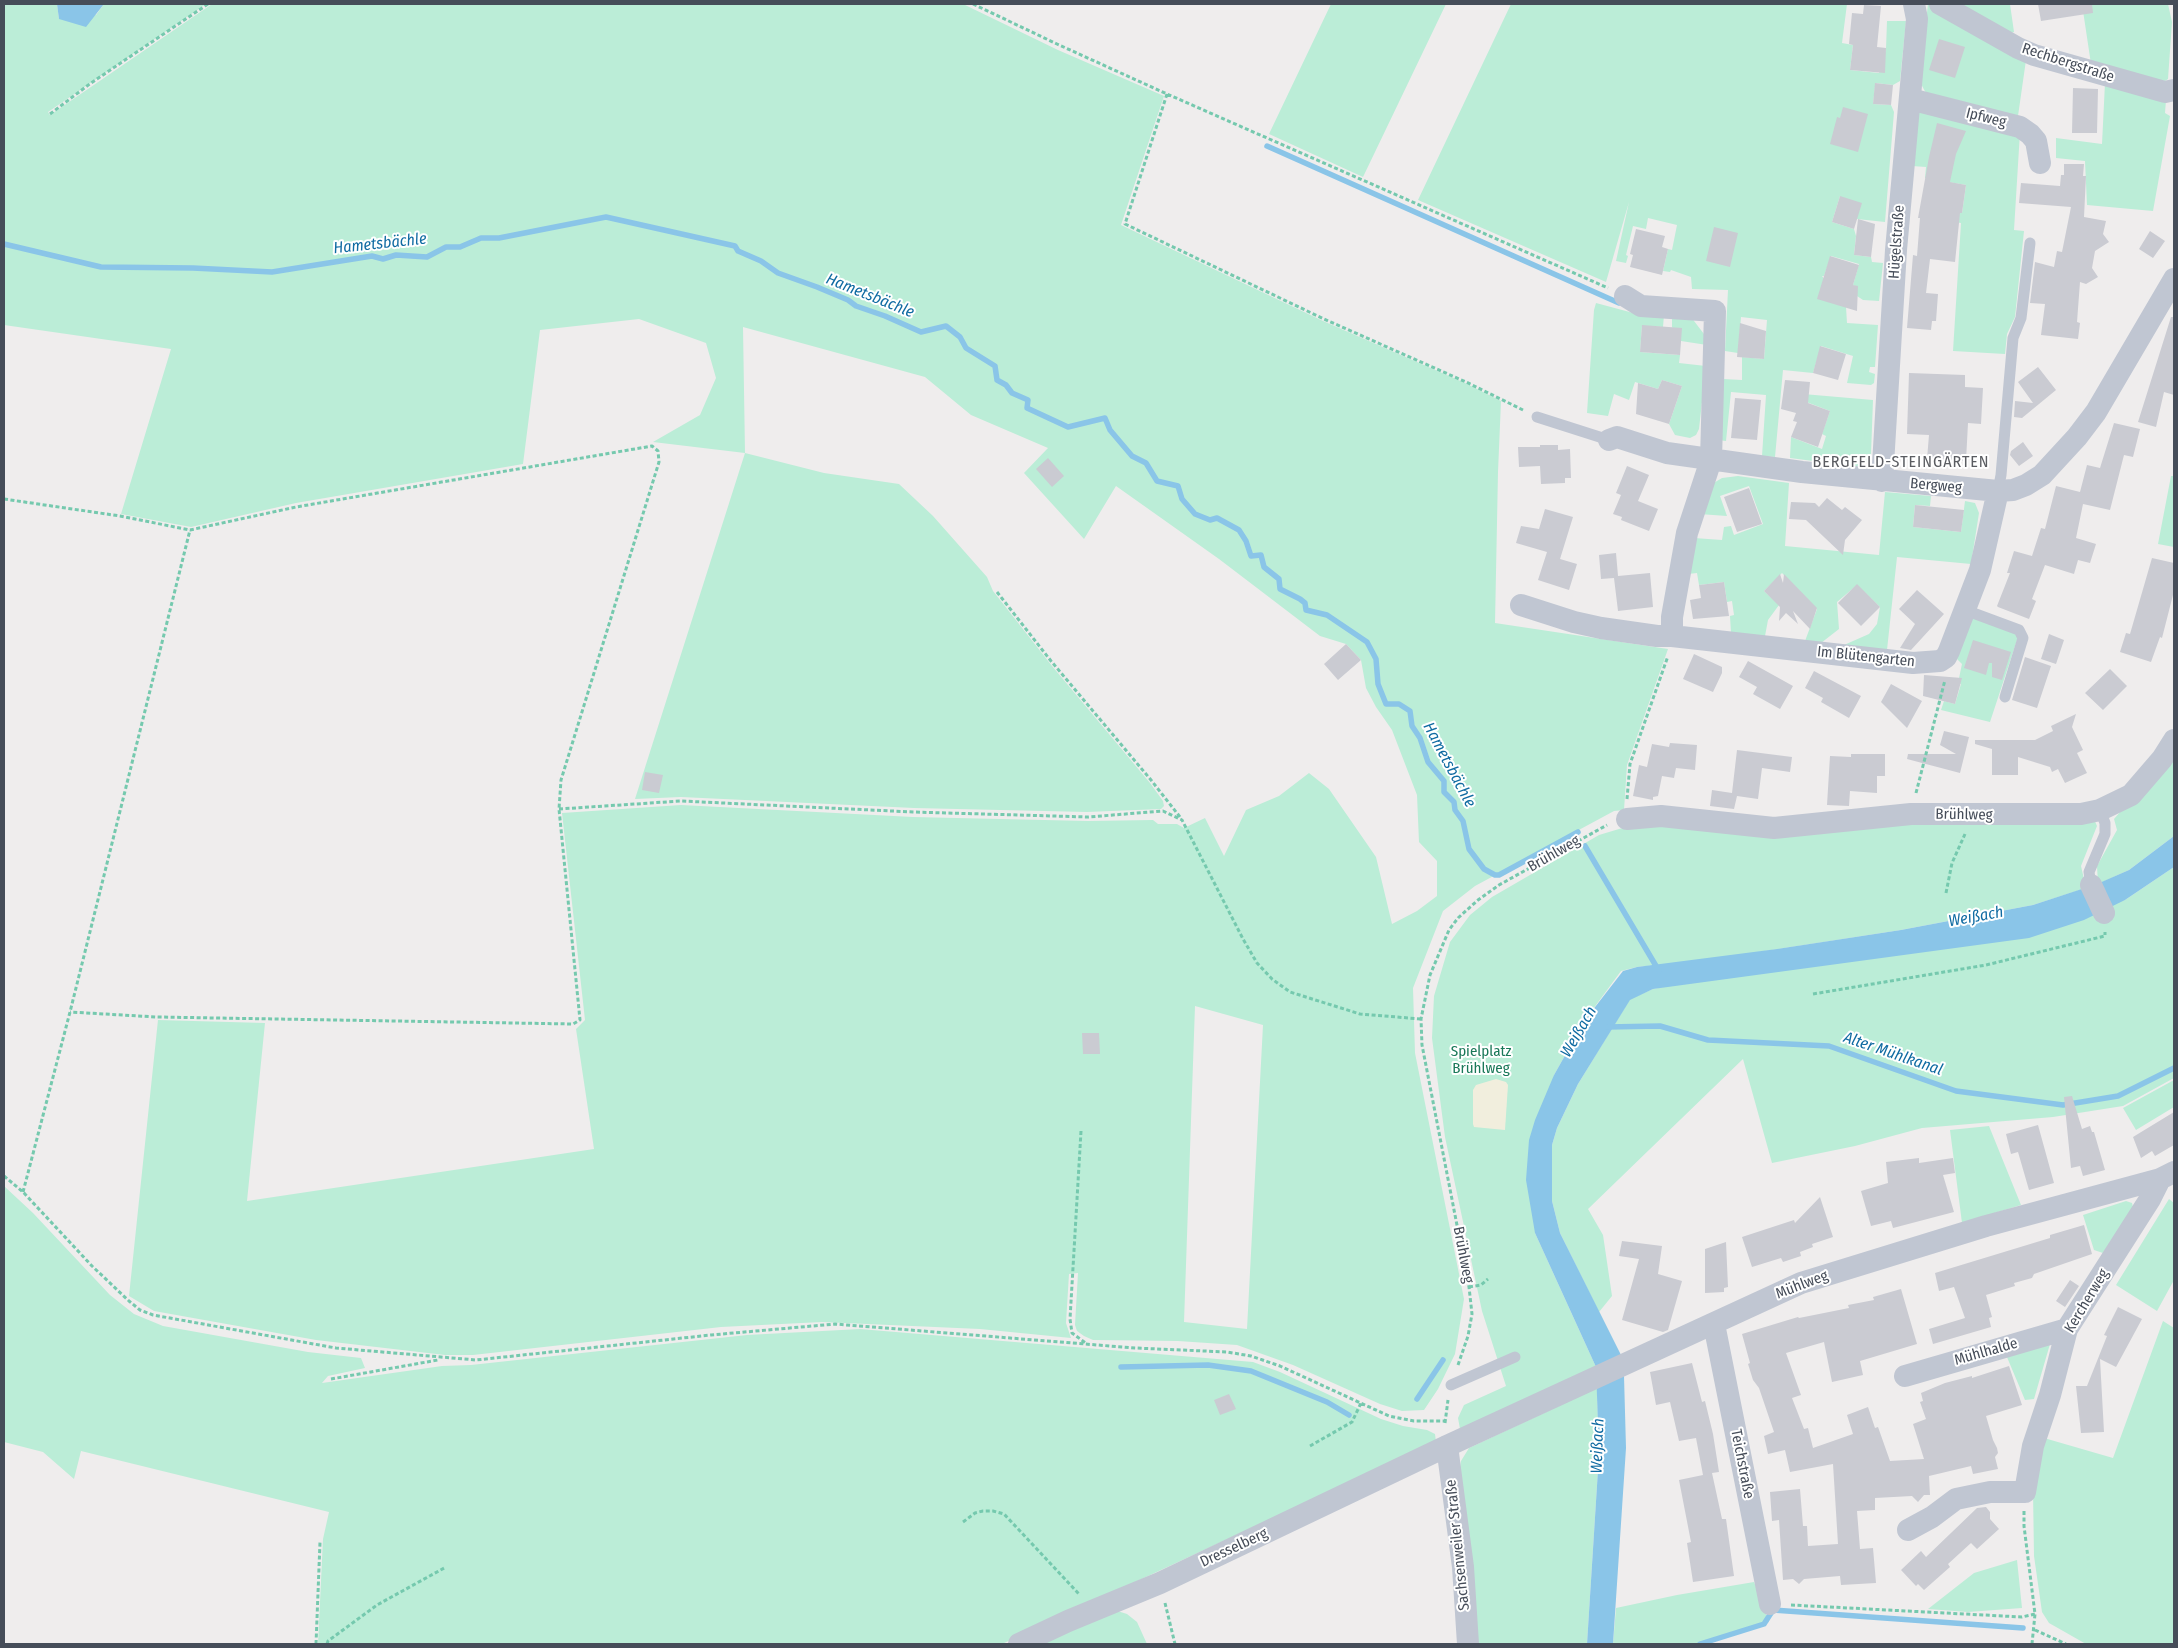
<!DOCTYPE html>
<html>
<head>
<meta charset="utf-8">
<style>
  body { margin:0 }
  #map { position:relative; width:2178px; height:1648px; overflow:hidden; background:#efeded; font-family:"Fira Sans Condensed",sans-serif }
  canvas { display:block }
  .frame { position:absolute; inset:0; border:5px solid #464d59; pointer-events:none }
</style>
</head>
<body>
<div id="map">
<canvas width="2178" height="1648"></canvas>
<div class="frame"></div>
</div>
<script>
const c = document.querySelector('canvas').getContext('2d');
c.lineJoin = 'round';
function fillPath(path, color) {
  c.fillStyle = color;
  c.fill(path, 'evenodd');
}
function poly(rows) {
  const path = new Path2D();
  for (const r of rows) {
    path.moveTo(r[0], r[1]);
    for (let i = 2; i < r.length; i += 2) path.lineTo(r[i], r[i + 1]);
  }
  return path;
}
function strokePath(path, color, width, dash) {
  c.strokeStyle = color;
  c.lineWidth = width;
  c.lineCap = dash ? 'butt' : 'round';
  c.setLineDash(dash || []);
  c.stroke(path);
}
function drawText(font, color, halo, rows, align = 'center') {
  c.font = font + ' "Fira Sans Condensed",sans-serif';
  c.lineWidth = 4;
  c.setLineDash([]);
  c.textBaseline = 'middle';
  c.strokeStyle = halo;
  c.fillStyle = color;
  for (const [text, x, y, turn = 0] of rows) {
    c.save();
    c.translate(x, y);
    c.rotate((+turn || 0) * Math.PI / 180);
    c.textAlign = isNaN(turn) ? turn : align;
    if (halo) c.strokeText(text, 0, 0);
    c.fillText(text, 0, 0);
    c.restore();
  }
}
const green = poly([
  [4,4,57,4,59,19,96,15,104,4,206,4,48,112,50,115,212,4,963,4,1058,50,1164,96,1121,225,1323,321,1465,383,1501,401,1498,472,1495,623,1668,649,1627,765,1624,810,1614,811,1475,886,1443,911,1413,988,1415,1053,1464,1299,1455,1354,1438,1389,1424,1410,1402,1411,1380,1404,1293,1365,1237,1345,1178,1341,1093,1340,1084,1336,1077,1331,1075,1325,1078,1273,1069,1274,1066,1323,1071,1338,980,1329,822,1322,721,1327,473,1355,445,1355,316,1340,154,1311,129,1296,158,1020,265,1023,247,1201,594,1149,576,1029,585,1020,562,813,681,805,913,817,1088,821,1153,820,1158,824,1177,824,1184,828,1205,818,1224,856,1246,810,1279,796,1309,773,1329,789,1376,857,1392,924,1417,911,1437,896,1437,861,1419,842,1417,795,1392,730,1376,707,1366,688,1361,660,1346,644,1320,636,1219,559,1116,486,1084,539,1024,473,1048,448,971,415,925,377,743,327,745,453,824,473,899,484,933,516,987,577,993,591,1052,666,1150,783,1163,801,1164,806,1161,809,1087,812,914,808,681,797,635,799,745,453,653,442,700,415,716,378,706,343,639,319,540,330,523,464,296,503,191,527,121,514,171,349,4,325],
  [1195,1006,1263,1025,1247,1329,1184,1322],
  [1331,4,1446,4,1363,177,1269,134],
  [1511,4,1847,4,1842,43,1853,45,1850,70,1879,73,1886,49,1887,21,1906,21,1900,81,1893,85,1875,83,1875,87,1873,104,1891,105,1894,112,1885,222,1857,219,1840,196,1832,222,1854,229,1856,236,1854,255,1871,257,1872,262,1883,263,1879,301,1863,300,1851,292,1858,287,1853,285,1859,264,1831,256,1824,276,1822,276,1846,307,1847,323,1878,325,1875,367,1870,367,1869,372,1875,374,1874,383,1871,385,1847,383,1853,356,1821,346,1813,373,1783,370,1775,457,1762,456,1766,395,1731,392,1726,441,1718,440,1723,379,1742,380,1742,357,1764,359,1767,320,1741,317,1738,353,1725,351,1728,290,1692,289,1691,277,1671,270,1670,272,1663,271,1668,249,1672,250,1677,225,1648,218,1646,229,1633,226,1626,255,1628,256,1626,263,1616,261,1629,202,1606,282,1418,200],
  [1928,4,2026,60,2017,123,1929,99,1919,80],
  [1957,4,2010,4,2014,32,2010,33],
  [2082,4,2168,4,2172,22,2168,79,2165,81,2091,64],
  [2105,83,2166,100,2165,113,2170,116,2153,211,2087,205,2085,161,2056,158,2056,138,2102,144],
  [1927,107,2020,132,2014,230,2024,231,2015,317,2007,334,2005,354,1953,351,1961,223,1940,220,1940,210,1962,213,1966,185,1925,178,1926,167,1912,166,1915,113],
  [1596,303,1637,314,1664,315,1663,327,1642,326,1640,352,1680,355,1679,363,1706,366,1699,429,1696,435,1690,438,1675,435,1669,424,1682,386,1662,380,1658,389,1635,382,1629,400,1614,394,1608,416,1587,413,1594,310],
  [1672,316,1691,317,1707,338,1707,345,1681,341,1672,327],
  [1803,394,1873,400,1871,454,1866,463,1859,467,1790,458,1791,437,1822,449,1826,436,1822,434,1830,411,1801,400],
  [1738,476,1789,483,1785,546,1879,555,1885,492,1931,496,1930,506,1915,505,1913,527,1961,532,1965,501,1975,503,1979,513,1971,564,1897,557,1887,650,1844,645,1869,634,1877,624,1880,607,1857,585,1837,602,1839,629,1821,643,1805,641,1817,609,1782,573,1764,591,1779,605,1768,620,1765,636,1731,633,1730,616,1734,615,1732,601,1727,602,1724,582,1699,585,1697,573,1688,574,1694,538,1722,540,1724,527,1731,526,1734,535,1763,524,1749,486,1720,496,1727,516,1699,514,1712,484,1722,478],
  [2171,476,2174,476,2174,547,2158,544],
  [1976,618,2019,634,1990,722,1941,710,1944,701,1955,704,1961,684,1958,683,1962,664,1957,659,1971,619],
  [2174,750,2174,836,2129,870,2098,884,2097,866,2117,830,2114,819],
  [2093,817,2097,826,2081,866,2086,888,2033,905,1901,930,1707,960,1637,967,1621,971,1585,1020,1554,1075,1535,1233,1596,1367,1460,1429,1458,1418,1464,1405,1506,1386,1482,1311,1445,1137,1432,1038,1434,996,1450,942,1470,915,1492,897,1599,835,1629,826,1857,826],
  [2174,867,2174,1078,2123,1106,2053,1117,1922,1128,1855,1146,1772,1163,1743,1059,1588,1209,1603,1235,1612,1296,1599,1312,1560,1233,1552,1201,1552,1145,1557,1128,1578,1084,1630,999,1653,989,2125,900],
  [2174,1080,2174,1107,2136,1130,2123,1108],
  [1989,1126,2021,1205,1962,1223,1950,1130],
  [4,1186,33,1213,110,1295,134,1314,163,1326,308,1352,361,1358,365,1368,328,1376,322,1383,442,1366,471,1365,747,1335,860,1329,1253,1362,1280,1372,1381,1419,1403,1426,1427,1430,1435,1434,1436,1442,1002,1644,318,1644,323,1539,329,1512,81,1451,74,1479,43,1452,4,1442],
  [2169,1199,2174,1203,2174,1280,2157,1311,2116,1285],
  [2126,1201,2132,1203,2133,1207,2103,1253,2094,1250,2083,1215],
  [2163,1321,2174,1328,2174,1644,2086,1644,2049,1623,2042,1612,2034,1556,2033,1491,2044,1438,2113,1458],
  [2050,1344,2034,1399,2025,1400,2004,1350],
  [1597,1388,1599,1454,1587,1644,1475,1644,1459,1473,1461,1461,1469,1448],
  [2017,1560,2022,1608,1968,1612,1928,1609,1974,1573],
  [1754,1582,1769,1622,1708,1644,1613,1644,1616,1608,1677,1595],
  [1111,1609,1127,1614,1137,1622,1147,1644,1037,1644]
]);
const sand = poly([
  [1496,1079,1506,1082,1508,1085,1505,1130,1474,1127,1473,1124,1473,1090,1476,1085]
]);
const water = poly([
  [57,4,104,4,86,27,59,19],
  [2174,836,2174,867,2125,900,2084,920,2029,938,1653,989,1630,1000,1578,1084,1557,1128,1552,1145,1552,1201,1560,1233,1621,1355,1624,1376,1626,1448,1613,1644,1587,1644,1599,1454,1596,1367,1535,1233,1526,1180,1529,1140,1535,1120,1554,1075,1585,1020,1623,971,1637,967,1777,949,1901,930,2033,905,2097,884,2129,870]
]);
const stream = poly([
  [1267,146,1619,303],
  [4,244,101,267,193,268,272,272,372,256,383,259,396,255,427,257,446,247,460,247,481,238,499,238,606,217,735,246,738,251,761,261,778,273,817,287,848,300,856,306,885,316,921,332,946,326,960,337,966,348,995,366,997,380,1006,385,1012,393,1028,400,1027,408,1068,427,1105,418,1110,430,1132,456,1146,463,1157,481,1178,486,1182,499,1195,514,1210,520,1217,518,1239,530,1246,541,1251,556,1261,555,1264,567,1279,579,1280,589,1300,599,1305,603,1306,610,1327,615,1367,642,1376,659,1378,684,1386,704,1399,704,1410,711,1412,726,1420,738,1428,762,1444,781,1444,792,1454,802,1455,810,1463,821,1469,849,1484,869,1495,875,1499,875,1578,832],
  [1585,846,1659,971],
  [1607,1027,1660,1026,1708,1040,1829,1046,1956,1091,2063,1105,2118,1096,2174,1068],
  [1121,1367,1208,1365,1251,1371,1327,1402,1349,1415],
  [1417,1399,1443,1360],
  [1700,1644,1764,1624,1773,1610,2023,1628]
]);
const building = poly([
  [2038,4,2092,4,2093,13,2041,21],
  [1864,5,1881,6,1877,47,1886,48,1885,73,1850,70,1853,45,1849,44,1852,13,1863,14],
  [1939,39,1965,47,1955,78,1929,70],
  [1875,83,1893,85,1891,105,1873,104],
  [2073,88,2098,89,2097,133,2072,133],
  [1843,107,1868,114,1858,152,1830,144,1837,117,1840,118],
  [1937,123,1966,131,1956,154,1950,182,1966,185,1962,213,1960,213,1955,262,1930,259,1926,293,1938,294,1936,321,1932,321,1931,330,1907,328,1913,255,1917,256,1920,218,1918,218,1929,157],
  [2064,164,2084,164,2083,176,2086,176,2084,217,2106,221,2103,234,2109,242,2095,251,2092,268,2098,277,2086,284,2080,282,2077,322,2080,323,2078,339,2041,335,2045,304,2030,303,2035,262,2054,267,2057,251,2062,252,2071,207,2019,203,2021,183,2060,186,2061,175,2064,175],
  [1840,196,1862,203,1854,229,1832,222],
  [1858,219,1875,224,1871,257,1854,255],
  [1714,227,1738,233,1730,267,1706,261],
  [1636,229,1665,236,1662,247,1668,249,1662,275,1630,267,1633,255,1630,254],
  [2150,231,2165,241,2153,258,2139,249],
  [1830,256,1859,265,1853,285,1858,286,1857,311,1817,299],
  [2171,317,2174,317,2174,395,2164,392,2156,427,2138,422],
  [1740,323,1766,331,1764,359,1737,357],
  [1642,325,1682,328,1680,355,1640,352],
  [1820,346,1846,354,1838,380,1813,373],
  [2038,367,2056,390,2022,418,2014,417,2015,401,2033,403,2018,382],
  [1909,373,1965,375,1965,387,1983,388,1981,424,1968,423,1966,461,1927,459,1929,435,1907,434],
  [1662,380,1682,386,1669,424,1636,414,1638,383,1658,389],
  [1785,380,1810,382,1808,403,1830,411,1818,447,1791,437,1797,422,1793,421,1796,413,1781,409],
  [1735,398,1761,400,1757,440,1731,438],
  [2114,423,2140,429,2133,457,2124,455,2110,510,2083,504,2076,538,2096,544,2090,563,2078,560,2074,574,2045,565,2032,599,2036,601,2029,619,1998,607,1997,606,2010,573,2007,573,2014,551,2032,556,2041,528,2045,529,2056,486,2080,492,2087,465,2100,468],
  [2023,442,2033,456,2019,466,2010,455,2011,451],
  [1540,445,1558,445,1558,450,1570,449,1571,478,1565,478,1565,483,1541,484,1540,466,1519,467,1518,447,1540,447],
  [1048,458,1064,476,1052,487,1036,469],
  [1627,466,1649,475,1638,501,1658,509,1649,531,1621,520,1622,517,1613,514,1621,495,1616,493],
  [1749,488,1762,524,1737,532,1724,497],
  [1827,498,1842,510,1845,507,1862,520,1845,540,1843,555,1806,520,1789,519,1791,502,1815,503,1819,507],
  [1915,505,1964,510,1961,532,1913,527],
  [1545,509,1573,517,1560,559,1577,564,1569,590,1538,580,1547,552,1516,543,1521,526,1539,529],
  [1616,553,1618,576,1650,573,1653,607,1618,611,1614,578,1601,579,1599,555],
  [2152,558,2174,563,2174,591,2162,638,2160,637,2151,662,2120,652,2126,633,2130,634],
  [1780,574,1783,583,1784,574,1817,608,1810,629,1793,611,1798,624,1786,613,1779,621,1780,607,1764,591],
  [1724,582,1729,616,1693,619,1690,600,1701,598,1699,585],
  [1857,584,1880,607,1861,626,1838,603],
  [1917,590,1944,614,1911,650,1900,648,1915,624,1899,609],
  [2049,634,2064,640,2056,664,2041,659],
  [1973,640,2011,652,2002,680,1992,677,1992,663,1989,663,1986,675,1964,668],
  [1346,644,1361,660,1338,680,1324,664],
  [1694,654,1722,667,1722,673,1713,692,1683,679],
  [2025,657,2051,666,2037,708,2012,700],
  [1748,661,1793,686,1780,709,1753,694,1757,687,1739,677],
  [2110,669,2127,686,2103,710,2085,693],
  [1814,671,1861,696,1849,718,1821,702,1823,698,1805,688],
  [1924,675,1962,678,1955,704,1923,696],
  [1891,684,1922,701,1907,728,1881,702],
  [2076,714,2072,727,2083,750,2077,753,2087,773,2065,783,2058,769,2052,772,2050,767,2018,757,2018,775,1992,775,1992,749,1975,744,1975,740,2035,740,2053,731,2051,726],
  [1944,731,1969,737,1960,773,1907,759,1908,754,1956,754,1940,745],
  [1670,743,1697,745,1695,770,1676,768,1674,778,1662,776,1658,796,1653,797,1653,800,1633,796,1639,765,1647,767,1652,744,1669,747],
  [1737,750,1792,757,1790,772,1762,768,1758,799,1737,796,1734,809,1710,806,1712,790,1732,793],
  [1851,754,1885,754,1885,776,1877,776,1877,793,1850,791,1849,806,1827,805,1830,756,1851,757],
  [645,772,663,775,659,793,642,790],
  [1082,1033,1099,1033,1100,1054,1083,1054],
  [2072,1096,2082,1129,2090,1126,2092,1132,2094,1132,2105,1170,2083,1176,2080,1166,2071,1168,2064,1097],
  [2174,1112,2174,1145,2155,1156,2152,1151,2141,1158,2133,1137],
  [2038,1125,2054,1183,2029,1190,2018,1152,2011,1154,2006,1134],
  [1919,1158,1919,1163,1953,1158,1955,1173,1943,1175,1954,1212,1893,1228,1891,1221,1871,1226,1861,1191,1888,1183,1886,1162],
  [1820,1197,1833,1237,1812,1244,1813,1247,1800,1252,1801,1256,1783,1262,1781,1258,1752,1267,1742,1237,1794,1220,1795,1223],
  [2084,1225,2092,1254,2034,1274,2032,1278,2014,1283,2015,1286,1986,1295,1992,1317,1989,1318,1991,1327,1933,1344,1929,1329,1965,1318,1954,1287,1939,1291,1935,1273,2050,1238,2050,1235],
  [1622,1241,1662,1246,1658,1274,1682,1281,1668,1330,1663,1332,1622,1320,1639,1259,1619,1256],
  [1726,1242,1728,1287,1724,1288,1724,1292,1705,1293,1705,1249],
  [2070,1280,2079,1286,2065,1307,2056,1301],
  [1901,1289,1917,1344,1860,1361,1863,1375,1832,1382,1824,1342,1786,1353,1801,1395,1792,1398,1804,1429,1808,1428,1813,1448,1853,1434,1847,1415,1868,1407,1875,1428,1878,1427,1890,1461,1924,1459,1913,1424,1926,1419,1920,1402,1923,1401,1921,1393,1945,1383,1972,1376,1972,1378,2009,1366,2022,1405,1986,1416,1993,1440,1997,1448,1998,1453,1995,1457,1998,1469,1973,1474,1971,1466,1929,1476,1930,1495,1924,1495,1918,1502,1912,1496,1875,1498,1875,1510,1857,1511,1860,1549,1873,1548,1876,1583,1841,1585,1840,1576,1804,1579,1799,1584,1793,1579,1783,1580,1779,1520,1772,1521,1770,1492,1800,1489,1803,1526,1807,1526,1808,1546,1838,1544,1833,1464,1790,1472,1785,1450,1768,1454,1764,1436,1774,1432,1759,1388,1753,1380,1748,1364,1750,1363,1742,1334,1798,1317,1799,1318,1849,1308,1848,1305,1874,1300,1873,1297],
  [2118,1307,2142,1319,2116,1367,2100,1359,2104,1432,2081,1433,2076,1386,2087,1386,2107,1336,2104,1335],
  [1692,1363,1702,1402,1705,1401,1713,1434,1719,1472,1712,1473,1722,1519,1726,1519,1734,1576,1693,1582,1687,1543,1691,1542,1679,1480,1703,1475,1696,1438,1679,1441,1670,1402,1656,1405,1650,1372],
  [1229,1394,1236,1409,1220,1415,1214,1400],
  [1986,1507,1990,1512,1990,1519,1999,1529,1977,1549,1971,1543,1948,1564,1950,1567,1924,1590,1918,1584,1916,1586,1901,1570,1921,1551,1926,1557,1977,1508]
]);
const path = poly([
  [973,4,1057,44,1167,94,1608,288],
  [1167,94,1125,224,1324,319,1466,382,1523,410],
  [50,114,91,83,208,4],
  [4,499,120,516,190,530,296,507,652,446,658,451,659,462,561,780,559,809,580,1020,573,1024,157,1017,70,1012],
  [997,592,1051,661,1151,780,1180,817],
  [1916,793,1945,680],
  [1627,799,1630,764,1668,656],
  [559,809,681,801,913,812,1088,817,1163,811,1182,820,1243,939,1257,963,1272,979,1290,992,1360,1014,1421,1019],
  [1946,893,1952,863,1965,834],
  [1813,994,1986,965,2105,936,2105,932],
  [1081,1131,1070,1319,1072,1333,1087,1344],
  [4,1176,23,1192,92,1266,129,1301,140,1310,153,1315,336,1348,476,1360,711,1335,835,1324,1135,1348,1227,1352,1251,1356,1280,1366,1389,1416,1414,1421,1445,1421],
  [23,1192,70,1012,190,530],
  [1469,1287,1481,1285,1488,1279],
  [1458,1365,1468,1336,1472,1314,1469,1287,1422,1045,1421,1019,1430,975,1449,930,1458,918,1478,900,1499,885,1607,825],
  [331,1379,438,1360],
  [1445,1423,1448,1400],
  [1310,1446,1352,1422,1361,1403],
  [2024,1511,2024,1526,2035,1614,2032,1644],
  [963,1522,975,1513,983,1511,993,1511,1004,1514,1079,1594],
  [1165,1603,1175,1644],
  [1791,1605,2022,1617,2035,1614],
  [2035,1630,2066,1644],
  [316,1644,320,1542],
  [327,1644,328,1641,377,1605,446,1567]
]);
const lane = poly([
  [1537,417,1609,440],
  [1998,491,2001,475,2013,338,2021,318,2030,243],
  [1965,610,2019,630,2023,638,2005,697],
  [2091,885,2089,872,2105,834,2105,823,2100,810],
  [1451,1385,1515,1357]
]);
const street = poly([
  [1940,4,2018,48,2034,55,2165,92,2174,90],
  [1910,99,2020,127,2030,134,2036,141,2040,163],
  [1625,296,1641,306,1715,311,1711,460,1687,533,1672,617,1672,636,1913,663,1940,661,1946,657,1949,651,1980,570,1998,491],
  [1609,440,1617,437,1667,453,1802,472,1998,491,2013,490,2026,485,2042,475,2077,437,2096,412,2174,279],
  [1882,481,1896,250,1917,19,1914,4],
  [1521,605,1574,622,1601,628,1657,636,1672,636],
  [1627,819,1661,816,1774,828,1911,814,2081,814,2100,810,2131,795,2162,759,2174,740],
  [2091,885,2104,913],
  [1714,1324,1770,1604],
  [1905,1376,2067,1329],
  [1447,1446,1463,1567,1468,1644],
  [1908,1530,1932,1517,1956,1499,1990,1492,2025,1492,2033,1446,2050,1395,2067,1329,2150,1199,2160,1179],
  [1019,1644,1068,1621,1160,1583,1447,1446,1801,1283,1986,1226,2160,1179,2174,1172]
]);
const streetNames = [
  ["Rechbergstraße",2068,63,18],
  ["Ipfweg",1986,118,14],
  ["Hügelstraße",1897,242,-86],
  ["Bergweg",1936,486,5],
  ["Im Blütengarten",1866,657,6],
  ["Brühlweg",1964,815,1],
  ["Brühlweg",1554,854,-30],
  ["Brühlweg",1463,1255,79],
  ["Mühlweg",1802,1285,-21],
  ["Kercherweg",2087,1301,-59],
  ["Mühlhalde",1986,1352,-16],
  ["Teichstraße",1742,1464,79],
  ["Sachsenweiler Straße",1458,1545,-96],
  ["Dresselberg",1234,1548,-25]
];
const parkNames = [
  ["Spielplatz",1481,1052],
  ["Brühlweg",1481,1069]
];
const waterNames = [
  ["Hametsbächle",380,244,-6],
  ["Hametsbächle",870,296,22],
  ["Hametsbächle",1449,765,62],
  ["Weißach",1976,917,-10],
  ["Weißach",1579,1032,-60],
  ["Alter Mühlkanal",1893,1054,19],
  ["Weißach",1598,1446,-88]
];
const neighbourhoodNames = [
  ["BERGFELD-STEINGÄRTEN",1901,463]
];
fillPath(green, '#bbedd7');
fillPath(sand, '#f1eedd');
fillPath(water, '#8ac5e8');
strokePath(stream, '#8ac5e8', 5.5);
fillPath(building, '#cacbd2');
strokePath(path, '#75c9ae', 3, [4, 2.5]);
strokePath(lane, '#c0c6d2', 11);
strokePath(street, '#c0c6d2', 22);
drawText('15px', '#464d59', '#fff', streetNames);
drawText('15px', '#197858', '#fff', parkNames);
drawText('italic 16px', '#106ba2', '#fff', waterNames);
c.letterSpacing = '1px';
drawText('16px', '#5a5c61', '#fff', neighbourhoodNames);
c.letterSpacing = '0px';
</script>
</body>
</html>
